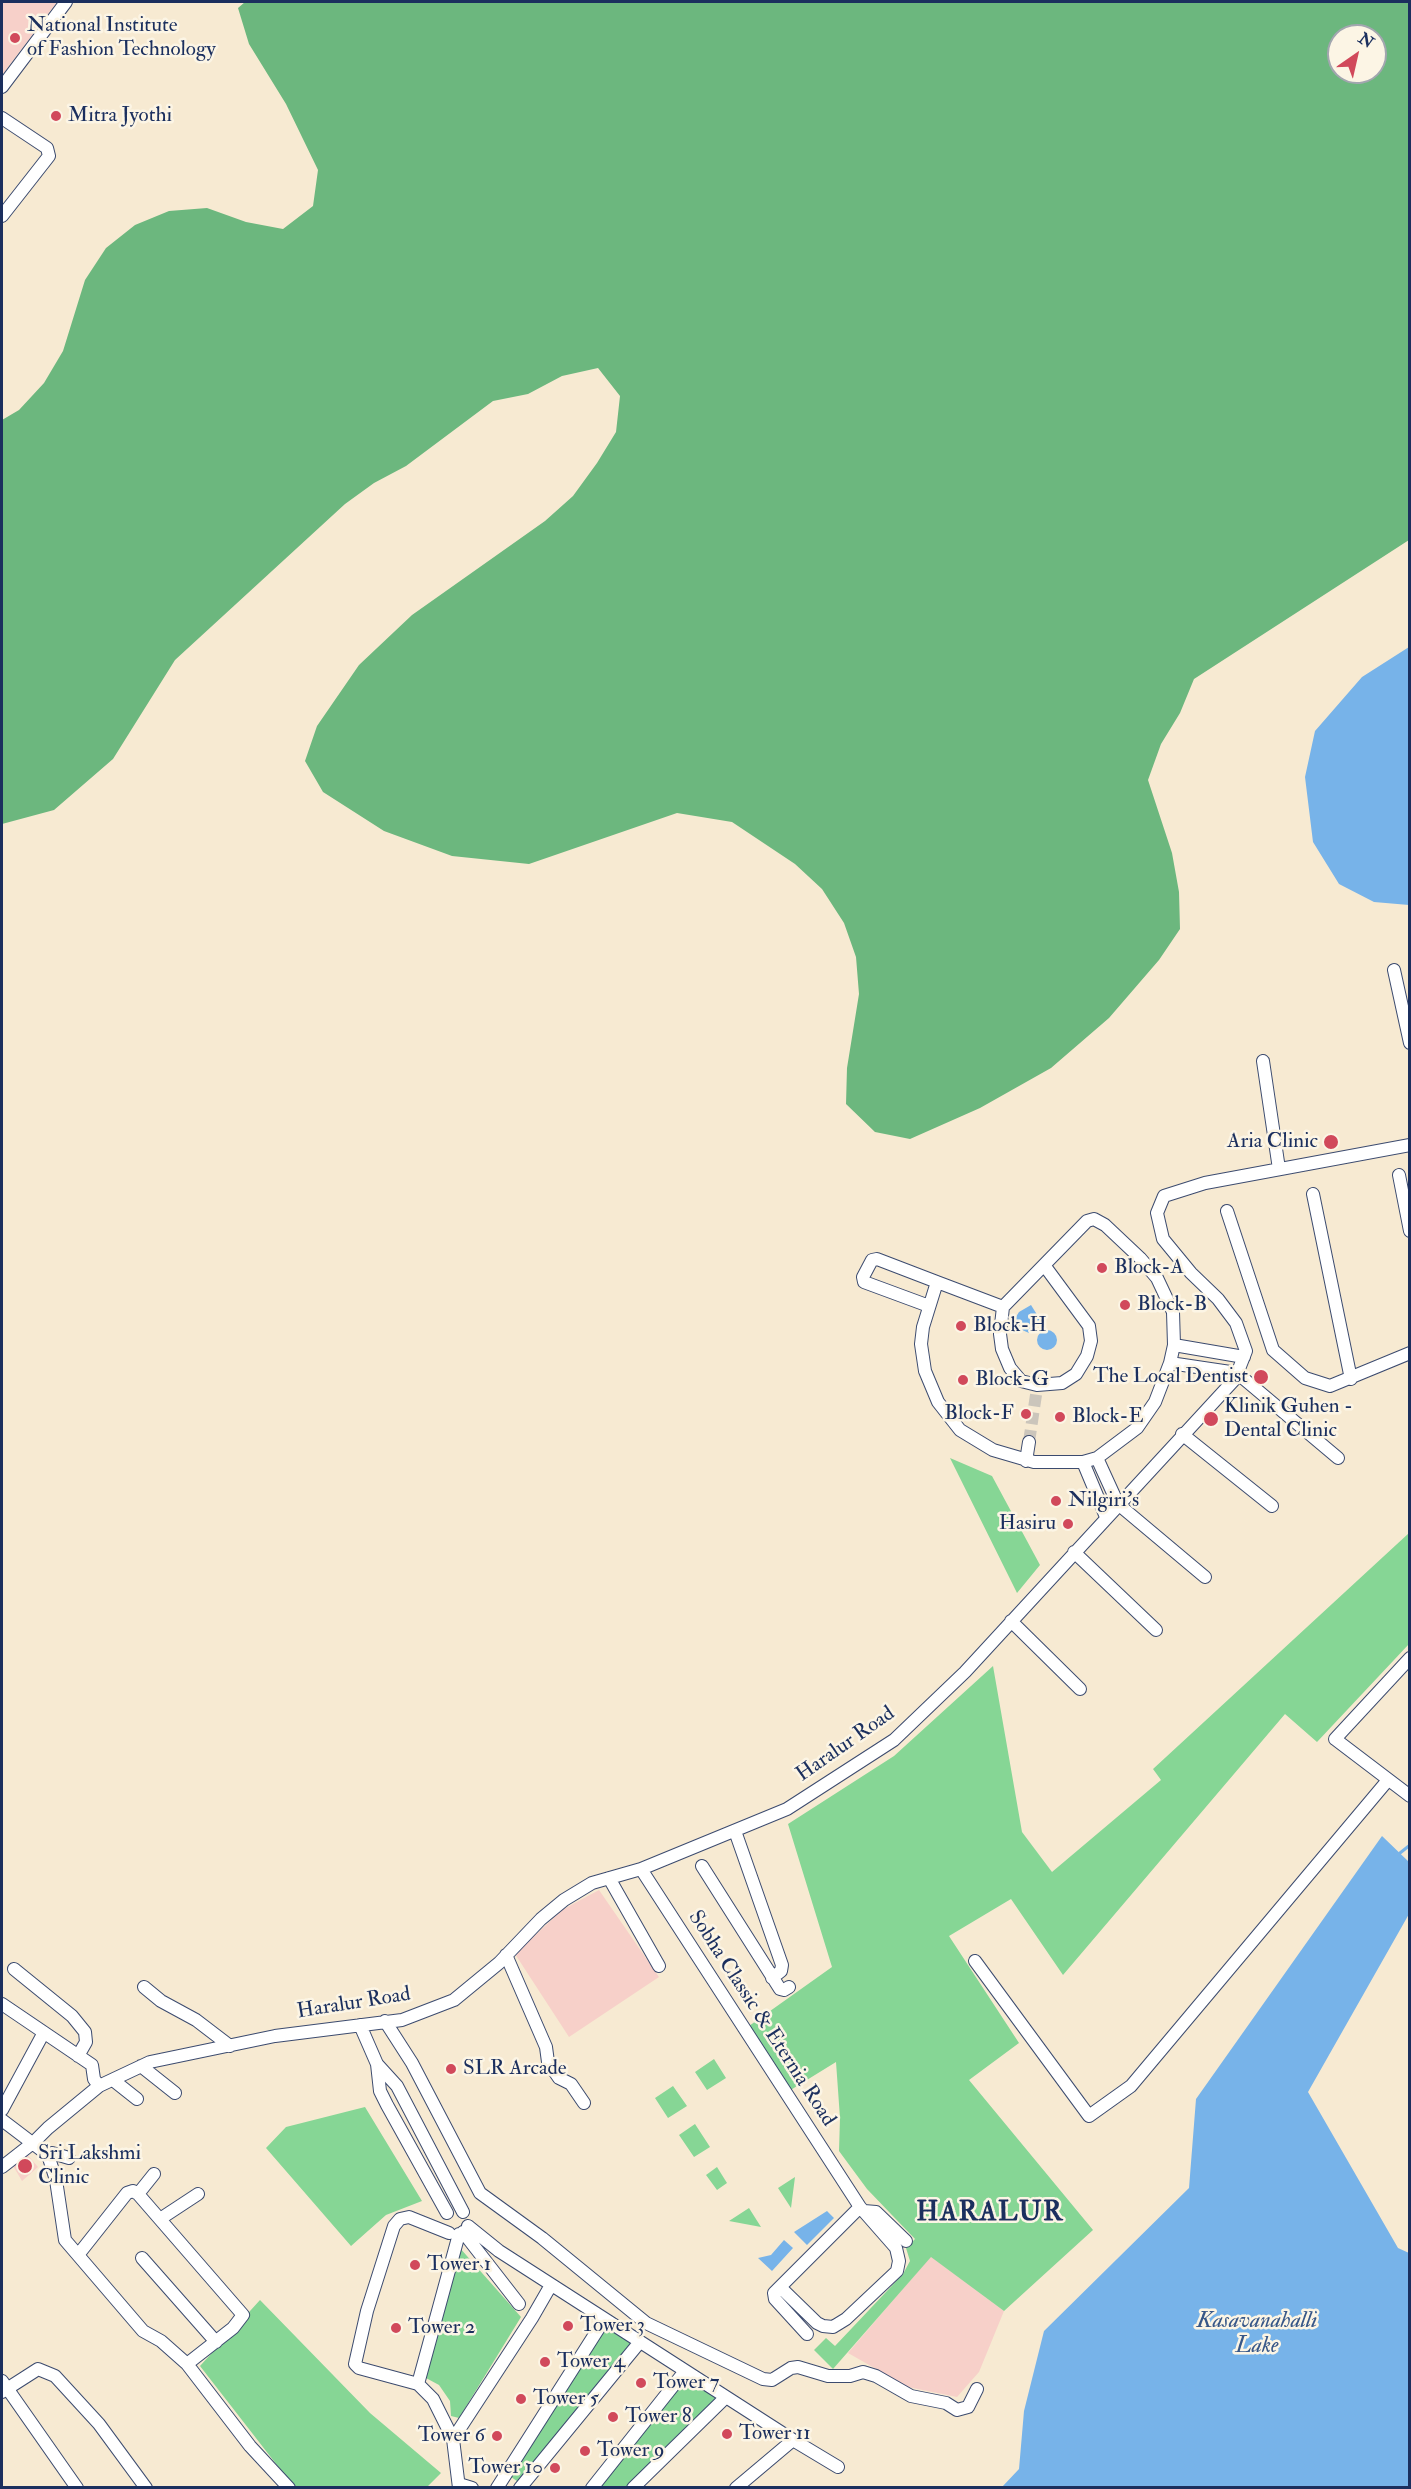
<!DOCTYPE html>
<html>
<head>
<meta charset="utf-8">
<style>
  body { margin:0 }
  #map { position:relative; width:1411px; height:2489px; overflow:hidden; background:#f7ead2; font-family:"IM FELL Double Pica",serif }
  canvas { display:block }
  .frame { position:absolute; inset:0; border:3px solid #1b2f5e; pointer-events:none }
  .north { position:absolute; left:1327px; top:24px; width:60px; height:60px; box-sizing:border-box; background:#fcf5e5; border:2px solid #a2a6af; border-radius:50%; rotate:34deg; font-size:16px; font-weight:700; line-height:24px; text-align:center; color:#1b2f5e }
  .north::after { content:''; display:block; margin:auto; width:21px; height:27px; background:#d1495b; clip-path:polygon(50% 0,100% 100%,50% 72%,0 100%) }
</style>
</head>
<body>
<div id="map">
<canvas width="1411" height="2489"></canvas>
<div class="frame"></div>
<div class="north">N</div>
</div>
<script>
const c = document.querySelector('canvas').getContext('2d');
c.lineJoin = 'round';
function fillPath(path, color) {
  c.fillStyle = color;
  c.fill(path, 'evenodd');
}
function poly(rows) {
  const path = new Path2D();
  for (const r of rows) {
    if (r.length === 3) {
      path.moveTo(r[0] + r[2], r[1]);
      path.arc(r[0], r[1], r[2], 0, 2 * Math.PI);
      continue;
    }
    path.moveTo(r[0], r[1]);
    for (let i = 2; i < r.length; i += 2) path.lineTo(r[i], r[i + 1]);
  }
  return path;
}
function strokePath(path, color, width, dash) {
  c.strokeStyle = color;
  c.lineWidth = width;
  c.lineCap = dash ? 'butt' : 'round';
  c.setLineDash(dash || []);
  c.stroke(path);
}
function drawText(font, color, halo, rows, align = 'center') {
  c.font = font + ' "IM FELL Double Pica",serif';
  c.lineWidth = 5;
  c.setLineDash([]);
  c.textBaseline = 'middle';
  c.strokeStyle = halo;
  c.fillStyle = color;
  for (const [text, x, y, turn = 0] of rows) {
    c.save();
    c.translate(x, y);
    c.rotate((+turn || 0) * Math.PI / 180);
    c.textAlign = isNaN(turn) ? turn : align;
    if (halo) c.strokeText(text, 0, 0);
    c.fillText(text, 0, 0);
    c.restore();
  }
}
const built = poly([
  [2,2,57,2,2,75],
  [599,1890,659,1977,569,2037,515,1954,562,1910],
  [25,2152,38,2167,22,2181,12,2164],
  [931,2256,1004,2311,979,2372,957,2397,908,2387,848,2353]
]);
const green = poly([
  [950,1458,992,1476,1040,1565,1017,1593],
  [1409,1533,1409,1644,1317,1742,1285,1714,1063,1975,1011,1899,949,1936,1019,2043,969,2080,1093,2230,1004,2311,931,2257,833,2369,814,2350,826,2338,835,2346,903,2274,910,2261,906,2248,915,2239,867,2189,839,2151,840,2118,836,2062,789,2091,749,2026,832,1967,788,1824,894,1756,993,1666,1022,1832,1052,1872,1161,1780,1153,1769],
  [714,2059,726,2078,707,2090,695,2072],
  [673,2086,687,2106,668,2118,655,2098],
  [365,2107,422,2201,386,2215,351,2246,266,2148,286,2127],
  [695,2124,710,2147,694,2157,679,2135],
  [717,2167,727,2183,717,2190,706,2175],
  [795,2177,791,2208,778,2188],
  [749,2208,761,2227,729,2221],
  [459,2247,521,2317,459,2418,451,2416,450,2401,439,2385,426,2378],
  [260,2300,370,2413,441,2473,427,2487,294,2487,200,2366],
  [604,2323,636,2344,521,2484,507,2474],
  [685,2374,721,2397,629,2487,594,2488]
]);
const forest = poly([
  [245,2,1409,2,1409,540,1194,679,1180,713,1161,744,1148,780,1172,853,1179,892,1180,929,1159,960,1109,1018,1051,1068,980,1108,910,1139,875,1132,846,1104,847,1068,859,994,856,957,844,923,822,889,795,864,732,822,677,813,529,864,452,856,384,831,323,792,305,761,317,726,359,665,412,615,545,521,573,496,597,463,616,432,620,396,598,368,562,376,528,394,493,401,406,466,374,483,345,504,175,660,113,759,54,810,2,824,2,420,19,410,44,383,63,351,85,280,106,248,135,225,169,211,207,208,246,222,283,229,313,206,318,170,286,104,249,44,238,8],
  [1339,36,1375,36,1375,72,1339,72]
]);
const water = poly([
  [1409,647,1409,905,1374,902,1339,884,1313,842,1305,777,1315,731,1362,677],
  [1031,1305,1041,1321,1029,1333,1011,1325,1019,1312],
  [1047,1340,10],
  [1382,1836,1409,1862,1409,1914,1308,2092,1398,2248,1409,2253,1409,2487,1002,2487,1019,2469,1024,2411,1044,2331,1189,2188,1196,2099],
  [827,2211,834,2218,807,2245,794,2232],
  [784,2240,793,2248,772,2271,758,2258,771,2255]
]);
const stream = poly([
  [1400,1853,1410,1845]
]);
const minorTunnel = poly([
  [1029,1442,1037,1388]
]);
const minor = poly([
  [2,87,66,2],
  [2,118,47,148,49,156,2,216],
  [1394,970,1410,1043],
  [1263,1061,1279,1169],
  [1399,1175,1410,1231],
  [1313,1194,1351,1379],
  [1227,1211,1273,1350,1305,1378,1330,1386,1410,1353],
  [1094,1219,1105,1225,1140,1258,1157,1278,1173,1312,1174,1345,1170,1363,1155,1402,1137,1428,1097,1458,1083,1462,1034,1462,993,1450,960,1430,938,1402,925,1371,921,1344,923,1327,937,1282,1003,1307,1087,1221,1094,1219],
  [929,1306,864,1282,863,1277,872,1260,877,1259,937,1282],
  [1003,1307,1000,1334,1002,1349,1010,1368,1021,1381,1037,1385,1062,1383,1076,1374,1087,1356,1091,1341,1089,1326,1044,1265],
  [1174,1345,1244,1357],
  [1170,1363,1237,1373,1338,1458],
  [1182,1434,1272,1506],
  [1097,1458,1118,1504,1205,1577],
  [1026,1461,1029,1442],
  [1083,1462,1106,1517],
  [1074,1552,1156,1630],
  [1011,1621,1080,1689],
  [1410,1658,1335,1739,1410,1796],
  [735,1831,782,1965,781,1971,772,1978],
  [702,1866,780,1989,784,1990,789,1987],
  [641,1869,860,2207],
  [609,1878,659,1966],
  [506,1955,546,2047,548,2062,559,2078,571,2084,584,2103],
  [975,1961,1089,2116,1131,2086,1388,1780],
  [14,1969,72,2016,85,2032,86,2042,78,2056],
  [144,1987,161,2001,196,2020,230,2046],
  [2,2004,92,2065,94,2079,99,2086],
  [385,2021,412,2063,480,2193,542,2238,646,2323,763,2379,772,2380,791,2368,798,2367,828,2376,850,2376,863,2372,876,2376,911,2396,946,2403,957,2410,968,2407,977,2389],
  [360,2025,377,2064,397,2086,463,2212],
  [377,2064,380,2091,387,2105,447,2213],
  [141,2066,175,2093],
  [113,2080,137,2099],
  [2,2110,43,2034],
  [2,2120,48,2155,56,2180,65,2240,143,2331,161,2341,187,2364,250,2446,289,2488],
  [48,2155,52,2153,69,2158],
  [2,2167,34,2142,48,2128,99,2086,150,2062,275,2036,402,2020,454,2000,499,1963,541,1919,564,1900,592,1883,641,1869,787,1809,894,1740,965,1672,1235,1379,1246,1351,1236,1323,1218,1299,1191,1273,1163,1239,1157,1213,1164,1196,1205,1183,1410,1145],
  [138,2194,154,2174],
  [860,2207,896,2248,899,2261,897,2271,846,2319,833,2327,823,2326,817,2323,780,2287,860,2207],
  [864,2211,876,2212,906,2241],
  [160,2219,198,2194],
  [468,2226,499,2251,793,2440,736,2488],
  [463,2232,519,2304],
  [449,2233,409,2217,400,2219,394,2226,367,2311,355,2364,359,2368,418,2384,433,2399,453,2439,459,2488],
  [78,2255,127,2193,133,2191,138,2194,243,2315,233,2328,187,2364],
  [142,2258,216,2342],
  [780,2287,774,2293,775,2299,807,2334],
  [2,2381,77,2488],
  [418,2384,459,2234],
  [2,2392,38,2369,55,2376,99,2424,146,2488],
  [453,2439,532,2318,551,2285],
  [793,2440,838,2467],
  [459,2484,472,2488],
  [497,2488,604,2320],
  [520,2488,639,2343],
  [592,2488,685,2371],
  [633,2488,726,2397]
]);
const markers = [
  [15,38,6,"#d1495b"],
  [56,116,6,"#d1495b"],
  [1331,1142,8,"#d1495b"],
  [1102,1268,6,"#d1495b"],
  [1125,1305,6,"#d1495b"],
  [961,1326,6,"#d1495b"],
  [1261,1377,8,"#d1495b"],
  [963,1380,6,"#d1495b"],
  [1026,1414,6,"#d1495b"],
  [1060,1417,6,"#d1495b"],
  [1211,1419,8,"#d1495b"],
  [1056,1501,6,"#d1495b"],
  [1068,1524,6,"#d1495b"],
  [451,2069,6,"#d1495b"],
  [25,2166,8,"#d1495b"],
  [415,2265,6,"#d1495b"],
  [568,2326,6,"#d1495b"],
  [396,2328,6,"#d1495b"],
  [545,2362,6,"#d1495b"],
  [641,2383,6,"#d1495b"],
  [521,2399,6,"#d1495b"],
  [613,2417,6,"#d1495b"],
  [727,2434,6,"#d1495b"],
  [497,2436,6,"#d1495b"],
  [585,2451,6,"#d1495b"],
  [555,2468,6,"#d1495b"]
];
const poiNames = [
  ["National Institute",27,26],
  ["of Fashion Technology",27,50],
  ["Mitra Jyothi",68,116],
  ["Aria Clinic",1318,1142,"right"],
  ["Block-A",1114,1268],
  ["Block-B",1137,1305],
  ["Block-H",973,1326],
  ["The Local Dentist",1248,1377,"right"],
  ["Block-G",975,1380],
  ["Klinik Guhen -",1224,1407],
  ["Dental Clinic",1224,1431],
  ["Block-F",1014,1414,"right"],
  ["Block-E",1072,1417],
  ["Nilgiri's",1068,1501],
  ["Hasiru",1056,1524,"right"],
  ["SLR Arcade",463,2069],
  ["Sri Lakshmi",38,2154],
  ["Clinic",38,2178],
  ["Tower 1",427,2265],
  ["Tower 3",580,2326],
  ["Tower 2",408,2328],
  ["Tower 4",557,2362],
  ["Tower 7",653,2383],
  ["Tower 5",533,2399],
  ["Tower 8",625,2417],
  ["Tower 11",739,2434],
  ["Tower 6",485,2436,"right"],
  ["Tower 9",597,2451],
  ["Tower 10",543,2468,"right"]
];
const streetNames = [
  ["Haralur Road",846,1745,-35],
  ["Haralur Road",354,2004,-9],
  ["Sobha Classic & Eternia Road",761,2019,57]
];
const waterNames = [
  ["Kasavanahalli",1257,2322],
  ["Lake",1257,2347]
];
const districtNames = [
  ["HARALUR",990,2214]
];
fillPath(built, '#f7d0c9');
fillPath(green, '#86d695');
fillPath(forest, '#6cb77e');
fillPath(water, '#77b3e9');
strokePath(stream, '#77b3e9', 3);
strokePath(minorTunnel, '#cbc5bb', 12, [12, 6]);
strokePath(minor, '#3c4b6f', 14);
strokePath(minor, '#fff', 12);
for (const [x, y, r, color] of markers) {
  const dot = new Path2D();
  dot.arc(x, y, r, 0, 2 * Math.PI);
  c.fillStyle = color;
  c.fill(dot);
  strokePath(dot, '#fcf5e5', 2);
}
drawText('21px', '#1b2f5e', '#fcf5e5', poiNames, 'left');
drawText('21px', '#1b2f5e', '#fcf5e5', streetNames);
drawText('italic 22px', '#375788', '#fcf5e5', waterNames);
c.letterSpacing = '1.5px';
drawText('bold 27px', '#1b2f5e', '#fcf5e5', districtNames);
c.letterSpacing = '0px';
</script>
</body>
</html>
